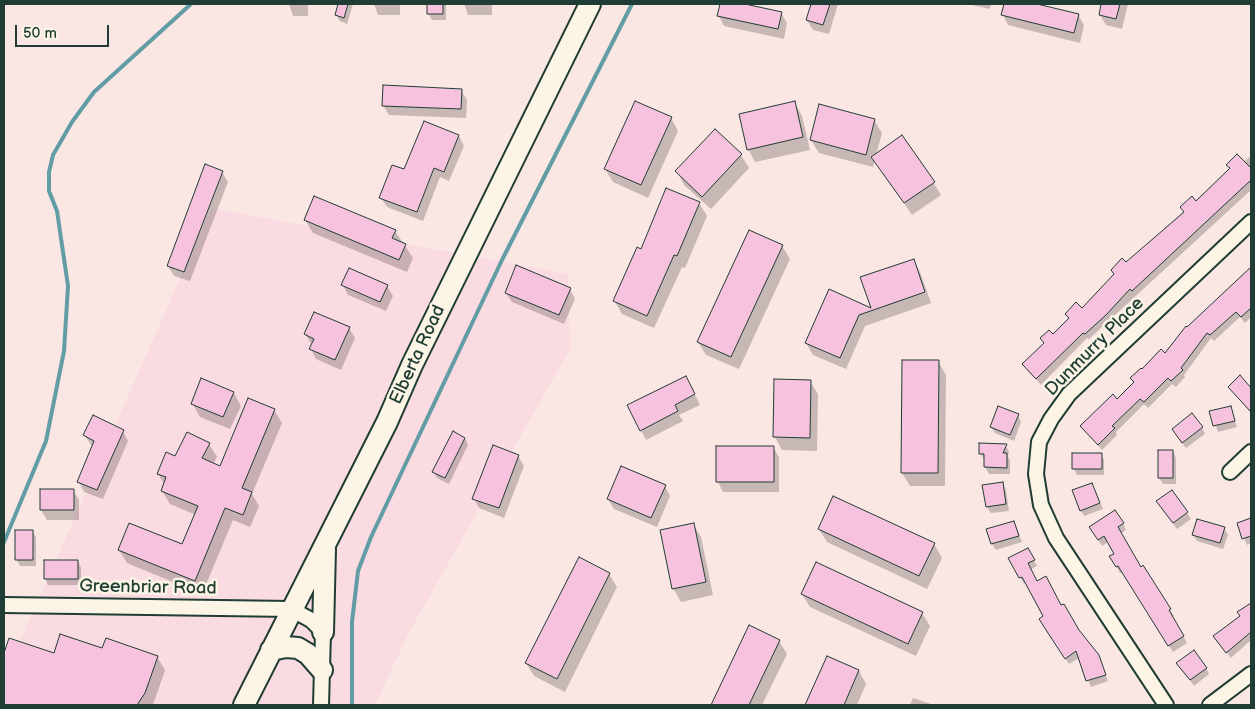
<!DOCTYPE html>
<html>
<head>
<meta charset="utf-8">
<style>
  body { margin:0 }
  #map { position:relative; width:1255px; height:709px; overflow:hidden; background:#fae6e3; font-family:"Balsamiq Sans",sans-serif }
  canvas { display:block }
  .frame { position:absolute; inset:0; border:5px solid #1f3d34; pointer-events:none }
  .scale { position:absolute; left:15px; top:25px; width:94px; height:22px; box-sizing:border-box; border:2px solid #1f3d34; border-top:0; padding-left:6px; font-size:15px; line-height:18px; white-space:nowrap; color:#1f3d34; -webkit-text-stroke:4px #fcf5e5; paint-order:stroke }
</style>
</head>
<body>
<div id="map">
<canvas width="1255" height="709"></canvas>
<div class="frame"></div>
<div class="scale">50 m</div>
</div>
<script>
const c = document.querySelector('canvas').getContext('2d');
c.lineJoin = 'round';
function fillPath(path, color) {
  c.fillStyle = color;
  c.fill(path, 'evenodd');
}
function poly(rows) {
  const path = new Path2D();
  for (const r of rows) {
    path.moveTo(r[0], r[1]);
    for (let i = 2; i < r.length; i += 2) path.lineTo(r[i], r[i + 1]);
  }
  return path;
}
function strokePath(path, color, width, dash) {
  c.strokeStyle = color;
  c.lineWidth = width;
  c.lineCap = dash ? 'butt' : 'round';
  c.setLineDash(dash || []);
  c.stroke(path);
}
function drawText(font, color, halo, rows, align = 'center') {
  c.font = font + ' "Balsamiq Sans",sans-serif';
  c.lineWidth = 5;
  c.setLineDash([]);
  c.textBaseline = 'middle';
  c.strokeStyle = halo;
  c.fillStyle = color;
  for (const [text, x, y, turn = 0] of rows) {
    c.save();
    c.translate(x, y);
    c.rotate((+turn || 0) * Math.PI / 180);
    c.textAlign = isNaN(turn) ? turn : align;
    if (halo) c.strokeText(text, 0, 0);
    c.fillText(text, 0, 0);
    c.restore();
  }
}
const built = poly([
  [211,208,568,274,570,349,408,634,375,705,4,705,4,678]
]);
const shadow = poly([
  [289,4,308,4,308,16,293,16],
  [340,4,353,4,347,24,340,21,336,15],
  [374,4,400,4,400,15,378,15],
  [428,4,446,4,446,20,432,20,428,13],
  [464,4,492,4,492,15,468,15],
  [721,4,739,4,781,13,787,23,784,39,724,26,719,16],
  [812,4,838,4,829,34,813,30,807,20],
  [967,4,991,4,990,9],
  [1005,4,1032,4,1078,15,1084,25,1080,43,1008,25,1003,15],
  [1103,4,1128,4,1122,29,1106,25,1100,15],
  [461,90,467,100,466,118,389,115,383,105],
  [795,103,802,116,810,150,755,162,748,149],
  [671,118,678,131,648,198,613,182,605,169],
  [874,120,882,133,876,155,933,182,941,195,912,215,875,160,873,167,819,153,811,140],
  [425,122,459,136,464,146,449,181,440,177,423,221,387,207,381,198,404,171],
  [715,131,741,155,749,168,711,209,684,185,677,172],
  [1251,156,1251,190,1089,339,1087,338,1041,385,1023,365,1069,320,1066,314,1082,310,1126,264,1230,169,1227,165,1244,162],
  [222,172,228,182,190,281,174,276,168,266],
  [699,203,707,216,685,268,682,267,654,328,622,314,614,300,641,251],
  [305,220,395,231,413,258,407,272,313,233],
  [782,246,790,259,739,369,706,355,698,342],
  [913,260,920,272,931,303,865,326,846,369,813,355,806,343,829,291,873,310],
  [1251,268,1251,317,1245,323,1240,317,1214,341,1211,338,1184,375,1185,377,1176,387,1172,384,1148,408,1144,404,1116,432,1117,435,1102,450,1081,427,1117,401,1135,383,1142,371,1165,355,1187,328],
  [343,285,387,286,393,296,386,311,348,295],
  [570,289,575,299,564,324,512,302,506,293],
  [349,328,355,338,341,370,316,359,311,349,312,345,305,334],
  [938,361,946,375,945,486,910,486,902,473],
  [202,380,234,393,241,406,230,429,200,417,192,403],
  [775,380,810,381,818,394,817,451,782,450,775,437],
  [1251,384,1251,413,1229,387,1248,387],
  [691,387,700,405,679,415,683,421,646,440,641,430],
  [1230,408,1237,427,1218,432,1211,412],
  [274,410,282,423,252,494,259,506,250,527,233,520,202,594,127,563,119,550,183,546,196,515,170,504,162,491,165,485,158,474,176,458,209,444,217,457,213,464,221,467],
  [1018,415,1021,422,1014,441,995,433,991,427],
  [1202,427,1205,434,1186,448,1177,436],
  [123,431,128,441,103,499,84,492,79,482,93,447,84,435],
  [465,439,468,445,449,484,437,478,434,472],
  [1006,446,1009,452,1008,456,1010,461,1010,474,989,474,985,467,985,460,980,453],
  [773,447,779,457,779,492,723,492,718,482],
  [1159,451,1173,451,1176,458,1176,484,1163,484,1159,478],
  [1101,454,1104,460,1104,475,1077,475,1074,469],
  [518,456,524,466,504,518,479,508,474,498],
  [1002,483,1006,490,1009,511,991,513,987,507,984,486],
  [1092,484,1103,509,1084,516,1081,510],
  [665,486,670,496,657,527,614,509,608,499],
  [73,490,79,500,79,520,47,520,41,510],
  [1171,491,1191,519,1177,529,1161,508],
  [1251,519,1251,543,1247,545,1238,524],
  [1014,522,1022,542,996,550,992,544],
  [1123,523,1126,530,1120,534,1140,568,1143,567,1170,610,1174,616,1172,617,1187,643,1173,652,1123,572,1120,573,1111,557,1116,554,1108,542,1102,546,1094,534],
  [693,524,701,537,713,595,681,602,673,588],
  [1224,528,1228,535,1223,549,1197,541,1193,535],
  [819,529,934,544,942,558,927,589,827,542],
  [32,531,36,537,36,566,20,566,17,560],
  [1028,549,1037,566,1031,569,1037,582,1061,607,1098,656,1108,681,1091,687,1079,658,1069,664,1051,637,1044,617,1026,582,1024,584,1010,559],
  [78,561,81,568,81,585,48,585,45,578],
  [609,574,617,587,565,692,534,676,526,663],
  [802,594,922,613,930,626,916,656,810,607],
  [1251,605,1251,640,1231,658,1219,642,1241,616,1239,612],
  [750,627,779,641,787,654,762,705,712,705],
  [10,639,54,654,103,649,157,657,165,670,153,705,4,705,4,657],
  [827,657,859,671,866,684,857,705,806,705],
  [1206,668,1209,674,1194,686,1182,669],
  [913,698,934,705,910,705]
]);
const stream = poly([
  [4,542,46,441,64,351,68,286,57,211,49,191,49,172,53,155,72,122,94,92,191,4],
  [352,705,352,622,358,571,371,537,502,260,632,4]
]);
const building = poly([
  [338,4,348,4,344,18,335,15,338,4],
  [427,4,443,4,443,14,427,14,427,4],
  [720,4,745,4,782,12,778,29,717,16,720,4],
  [811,4,830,4,823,25,806,20,811,4],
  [1004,4,1037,4,1079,14,1074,33,1001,15,1004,4],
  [1101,4,1120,4,1116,19,1099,15,1101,4],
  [383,85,462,89,461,109,382,106,383,85],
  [635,101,672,117,641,185,604,169,635,101],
  [795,101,803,137,747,150,739,114,795,101],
  [819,104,875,119,866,155,810,140,819,104],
  [424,121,459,135,444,172,434,168,417,212,379,198,392,165,404,169,424,121],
  [715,129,742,154,702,197,675,171,715,129],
  [902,135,935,182,904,203,871,157,902,135],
  [1237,154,1251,168,1251,180,1132,291,1130,289,1106,315,1085,334,1083,333,1036,379,1022,364,1044,343,1040,338,1049,330,1053,334,1069,318,1065,314,1076,302,1082,308,1114,274,1111,270,1122,258,1126,262,1184,212,1180,207,1192,196,1196,201,1230,168,1226,165,1237,154],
  [205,164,223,171,184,272,167,266,205,164],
  [666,188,700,202,677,256,674,255,647,316,613,301,637,247,641,249,666,188],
  [314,196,396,230,392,238,406,244,399,260,304,220,314,196],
  [749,230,783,245,731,357,697,342,749,230],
  [914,259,925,292,859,315,840,358,805,343,829,289,871,308,860,277,914,259],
  [516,265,571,288,559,315,505,293,516,265],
  [1251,267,1251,308,1241,317,1236,312,1210,335,1207,333,1181,368,1183,370,1171,381,1168,378,1144,402,1140,399,1112,426,1115,428,1098,445,1080,426,1113,394,1117,399,1134,382,1130,378,1141,368,1142,369,1161,349,1165,353,1186,326,1187,327,1251,267],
  [349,268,388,285,380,302,341,285,349,268],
  [314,312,350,327,335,360,309,349,314,339,304,334,314,312],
  [902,360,939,360,938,473,901,473,902,360],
  [1240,375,1251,388,1251,412,1228,387,1240,375],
  [686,376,695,394,675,405,678,411,640,431,627,405,686,376],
  [201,378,234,392,223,417,191,404,201,378],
  [774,379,811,380,810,438,773,437,774,379],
  [248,398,275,409,242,488,252,492,243,515,225,508,195,581,118,550,129,523,182,544,198,506,161,491,166,477,157,474,166,452,175,456,187,432,210,443,202,458,220,466,248,398],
  [998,406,1019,414,1010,435,990,427,998,406],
  [1231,406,1235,421,1213,426,1209,411,1231,406],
  [1192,413,1203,427,1182,443,1172,429,1192,413],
  [93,415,124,430,97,490,77,482,94,441,83,435,93,415],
  [453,431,465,438,445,478,432,472,453,431],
  [979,443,1007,444,1003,453,1007,453,1007,468,984,467,984,454,979,454,979,443],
  [493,445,519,455,499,508,472,499,493,445],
  [716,446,774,446,774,482,716,482,716,446],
  [1158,450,1173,450,1173,478,1158,478,1158,450],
  [1072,453,1102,453,1102,469,1072,469,1072,453],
  [621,466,666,485,651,518,607,499,621,466],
  [1003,482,1006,504,986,507,982,485,1003,482],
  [1092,483,1100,503,1080,511,1072,490,1092,483],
  [40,489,74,489,74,510,40,510,40,489],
  [1172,490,1188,512,1173,523,1156,501,1172,490],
  [833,496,935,543,919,576,818,529,833,496],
  [1115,510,1124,523,1118,527,1141,567,1143,565,1171,609,1169,610,1184,636,1168,646,1118,566,1116,567,1109,556,1114,554,1104,536,1098,540,1089,527,1115,510],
  [1251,518,1251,536,1242,539,1237,523,1251,518],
  [1197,519,1225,527,1220,543,1192,535,1197,519],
  [1014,521,1019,536,991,544,986,529,1014,521],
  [694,523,706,582,672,589,660,530,694,523],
  [15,530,33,530,33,560,15,560,15,530],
  [1028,548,1035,560,1028,563,1037,581,1046,576,1061,605,1064,604,1079,630,1099,655,1106,675,1086,681,1076,651,1065,659,1046,630,1039,619,1043,616,1022,577,1019,578,1008,558,1028,548],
  [579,557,610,573,557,679,525,663,579,557],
  [44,560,78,560,78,579,44,579,44,560],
  [816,562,923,612,908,644,801,594,816,562],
  [1251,603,1251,632,1226,653,1213,636,1240,616,1237,612,1251,603],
  [749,625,780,640,749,705,711,705,749,625],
  [60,634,102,648,106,638,158,656,145,693,137,705,4,705,4,653,9,638,54,653,60,634],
  [1194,650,1207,668,1190,680,1176,663,1194,650],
  [827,656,859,670,844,705,805,705,827,656]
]);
const street = poly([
  [1230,472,1251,452],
  [4,605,291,609,311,620,323,632,321,705],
  [1166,705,1056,538,1041,505,1036,474,1039,442,1051,419,1069,394,1251,222],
  [1210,705,1251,674]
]);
const secondary = poly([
  [323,632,325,549],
  [271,650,286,647,298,648,308,654,322,670],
  [244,705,387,422,412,365,590,4]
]);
const streetNames = [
  ["Dunmurry Place",1095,347,-45],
  ["Elberta Road",418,355,-65],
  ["Greenbriar Road",148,588,1]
];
fillPath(built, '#f9dbe1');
fillPath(shadow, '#0003');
strokePath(stream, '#629ca4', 4);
fillPath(building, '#f7c2dd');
strokePath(building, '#1f3d34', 1);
strokePath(street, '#1f3d34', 18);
strokePath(secondary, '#1f3d34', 24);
strokePath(street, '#fcf5e5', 14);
strokePath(secondary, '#fcf5e5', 20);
drawText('18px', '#1f3d34', '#fcf5e5', streetNames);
</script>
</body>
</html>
